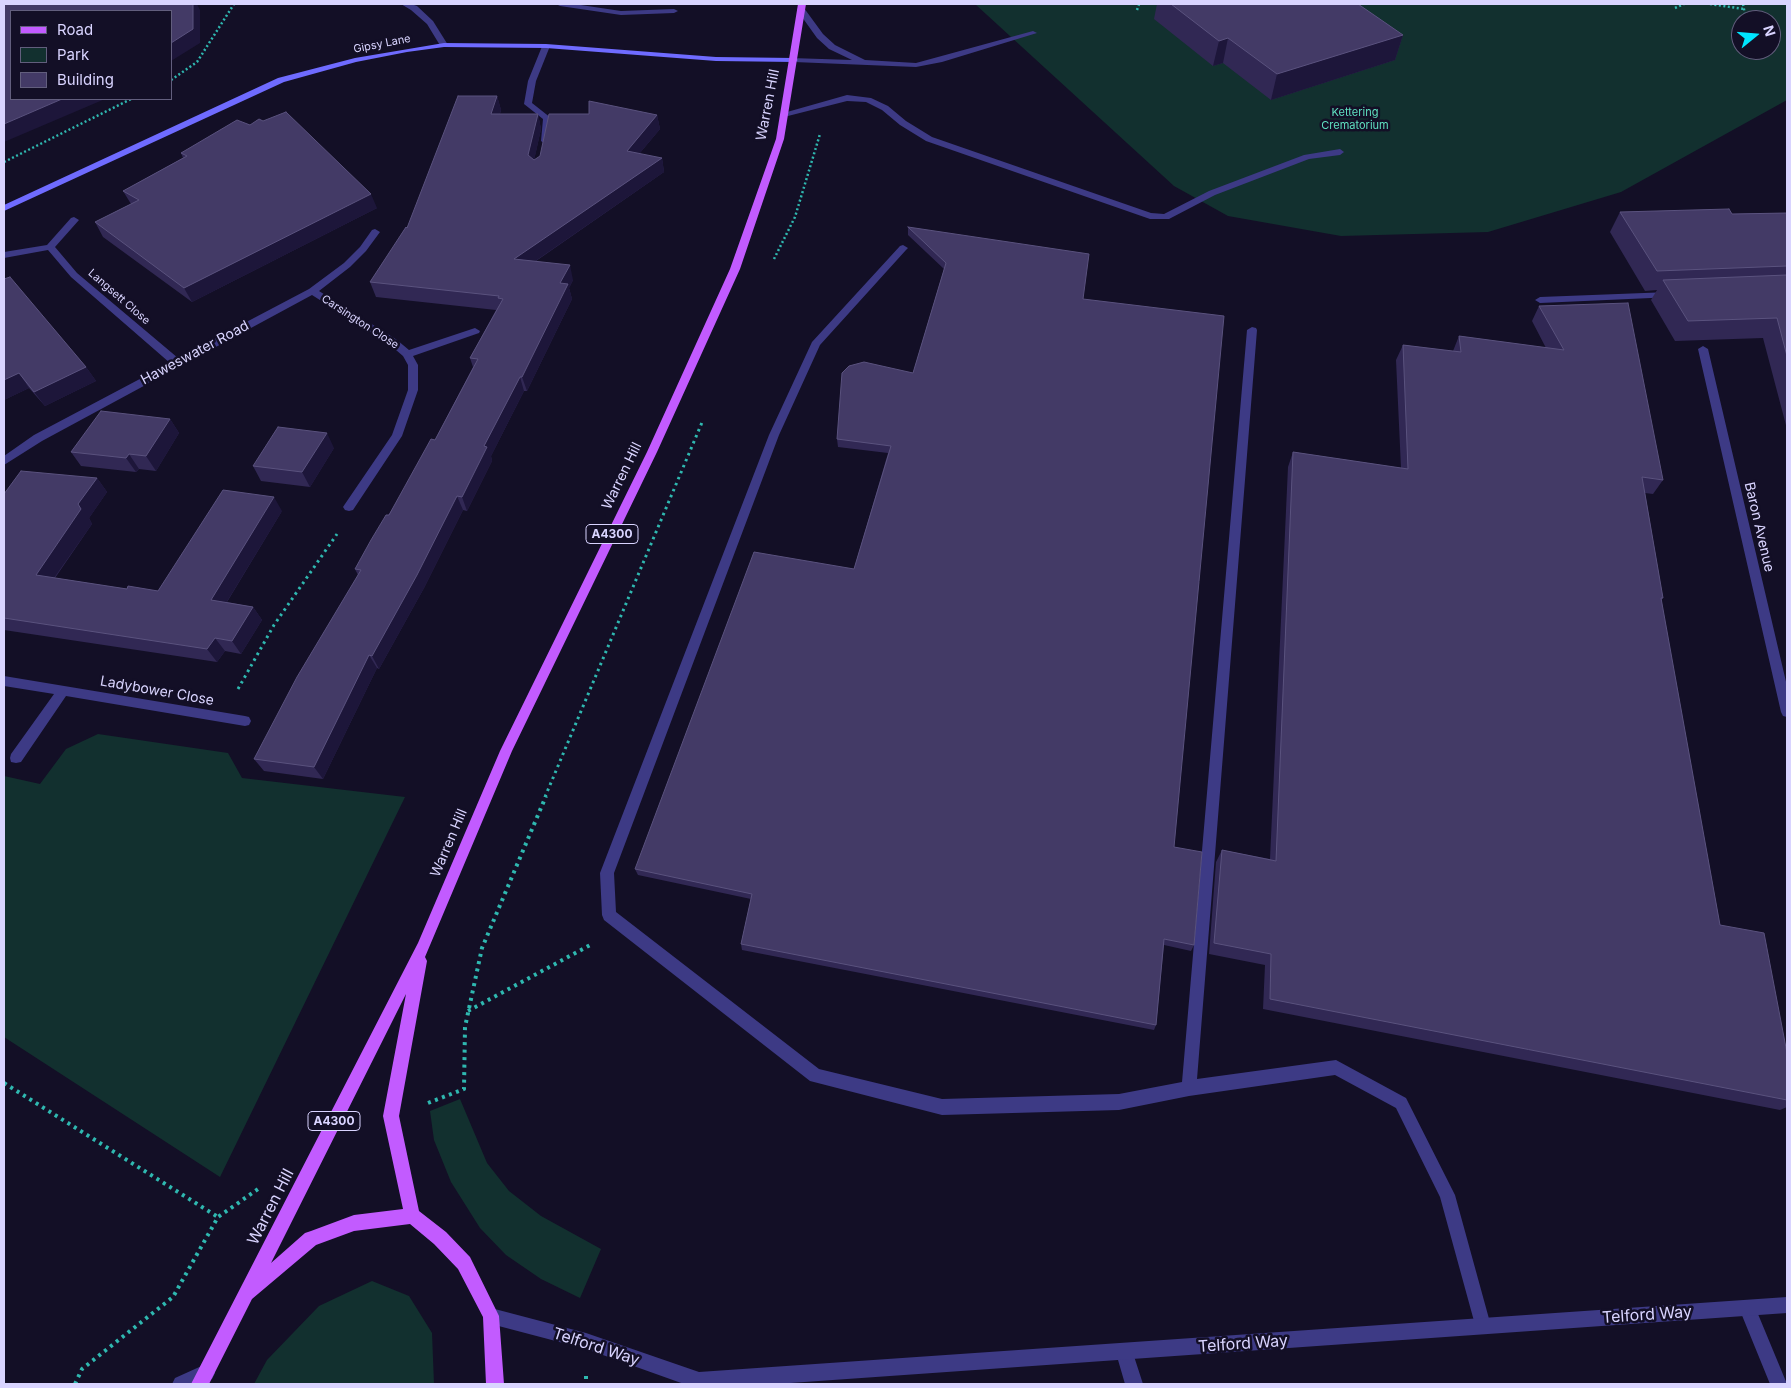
<!DOCTYPE html>
<html>
<head>
<meta charset="utf-8">
<style>
  body { margin:0 }
  #map { position:relative; width:1791px; height:1388px; overflow:hidden; background:#130f26; font-family:Inter,sans-serif }
  canvas { display:block }
  .frame { position:absolute; inset:0; border:5px solid #d9d4ff; pointer-events:none }
  .legend { position:absolute; left:10px; top:10px; width:162px; height:90px; box-sizing:border-box; background:#130f26; border:1px solid #625e7d; margin:0; padding:6px 9px; list-style:none; font-size:15px; color:#d9d4ff }
  .legend li { display:flex; align-items:center; gap:10px; height:25px }
  .legend b { width:25px; border:1px solid #625e7d }
  .north { position:absolute; left:1731px; top:10px; width:50px; height:50px; box-sizing:border-box; background:#130f26; border:1px solid #625e7d; border-radius:50%; rotate:73deg; font-size:14px; font-weight:700; line-height:20px; text-align:center; color:#d9d4ff }
  .north::after { content:''; display:block; margin:auto; width:18px; height:22px; background:#00e5ff; clip-path:polygon(50% 0,100% 100%,50% 72%,0 100%) }
</style>
</head>
<body>
<div id="map">
<canvas width="1791" height="1388"></canvas>
<div class="frame"></div>
<ul class="legend">
<li><b style="height:6px;background:#c25bff"></b>Road</li>
<li><b style="height:14px;background:#12302f"></b>Park</li>
<li><b style="height:14px;background:#433a66"></b>Building</li>
</ul>
<div class="north">N</div>
</div>
<script>
const c = document.querySelector('canvas').getContext('2d');
c.lineJoin = 'round';
function fillPath(path, color) {
  c.fillStyle = color;
  c.fill(path, 'evenodd');
}
function poly(rows) {
  const path = new Path2D();
  for (const r of rows) {
    path.moveTo(r[0], r[1]);
    for (let i = 2; i < r.length; i += 2) path.lineTo(r[i], r[i + 1]);
  }
  return path;
}
function strokePath(path, color, width, dash) {
  c.strokeStyle = color;
  c.lineWidth = width;
  c.lineCap = dash ? 'butt' : 'round';
  c.setLineDash(dash || []);
  c.stroke(path);
}
function drawText(font, color, halo, rows, align = 'center') {
  c.font = font + ' Inter,sans-serif';
  c.lineWidth = 5;
  c.setLineDash([]);
  c.textBaseline = 'middle';
  c.strokeStyle = halo;
  c.fillStyle = color;
  for (const [text, x, y, turn = 0] of rows) {
    c.save();
    c.translate(x, y);
    c.rotate((+turn || 0) * Math.PI / 180);
    c.textAlign = isNaN(turn) ? turn : align;
    if (halo) c.strokeText(text, 0, 0);
    c.fillText(text, 0, 0);
    c.restore();
  }
}
const green = poly([
  [975,4,1787,4,1787,100,1621,192,1488,232,1341,236,1228,216,1174,186],
  [1741,20,1771,20,1771,50,1741,50],
  [98,734,228,753,242,778,405,797,220,1177,4,1037,4,776,40,784,66,749],
  [460,1099,487,1163,509,1191,541,1216,601,1249,580,1298,541,1279,506,1255,480,1228,451,1182,434,1140,430,1111],
  [372,1281,409,1296,432,1333,434,1384,254,1384,267,1360,319,1306]
]);
const pathFar2 = poly([
  [1710,4,1744,9],
  [1743,4,1746,20],
  [1675,8,1684,4],
  [1137,10,1139,4],
  [1752,50,1753,54],
  [171,80,197,62,234,4],
  [4,162,131,99],
  [774,259,795,217,820,134]
]);
const pathFar1 = poly([
  [238,689,274,625,337,534],
  [545,797,703,420]
]);
const path = poly([
  [468,1011,592,944],
  [4,1083,218,1217],
  [428,1103,464,1089,465,1027,482,948,546,796],
  [586,1376,586,1384],
  [75,1384,82,1369,173,1297,218,1217,261,1187]
]);
const service = poly([
  [556,4,574,4,621,11,674,9,678,11,674,13,621,15,560,6,556,4],
  [798,8,804,8,823,34,835,45,865,60,916,63,1033,31,1037,33,942,62,916,67,794,62,790,60,791,58,852,60,829,49,817,38,797,10,798,8],
  [543,44,550,46,536,81,532,103,551,118,549,141,545,144,541,141,543,119,524,104,528,81,543,44],
  [847,95,871,98,888,106,906,121,932,137,1151,213,1164,214,1209,191,1304,155,1340,149,1344,152,1340,155,1309,159,1215,195,1169,219,1150,219,926,141,900,125,882,110,866,102,847,101,784,117,780,114,847,95],
  [903,245,908,248,906,250,820,345,779,435,614,873,616,912,819,1069,942,1099,1119,1094,1182,1082,1247,330,1252,327,1256,328,1257,330,1197,1079,1336,1060,1406,1098,1455,1195,1491,1326,1489,1332,1483,1334,1477,1332,1440,1197,1396,1108,1335,1075,1189,1096,1119,1110,942,1115,810,1081,604,920,602,915,600,873,769,435,812,342,900,246,903,245],
  [1670,292,1673,293,1673,297,1540,303,1535,300,1540,297,1670,292],
  [1747,1300,1753,1302,1787,1384,1770,1384,1739,1308,1741,1302,1747,1300],
  [1125,1344,1131,1347,1143,1384,1125,1384,1116,1353,1119,1347,1125,1344]
]);
const minor = poly([
  [74,217,79,220,55,247,77,273,178,358,309,289,344,263,360,247,372,230,375,229,380,232,366,251,350,267,319,291,397,340,409,350,475,328,480,331,479,333,413,356,418,365,418,390,402,436,353,510,349,511,345,510,343,507,345,504,392,435,408,390,408,365,403,356,389,344,312,295,42,441,4,465,4,456,34,435,170,363,71,277,48,250,4,258,4,252,47,245,71,218,74,217],
  [1703,346,1708,349,1787,686,1787,717,1783,716,1781,712,1698,349,1703,346],
  [4,676,245,716,249,717,251,721,249,725,245,726,66,696,21,762,16,763,11,762,10,758,11,754,54,694,4,686,4,676],
  [206,1364,212,1367,215,1373,212,1379,200,1384,172,1384,175,1378,206,1364]
]);
const tertiary = poly([
  [401,4,411,4,417,6,433,21,448,45,447,47,441,47,427,24,411,10,401,4],
  [1787,1297,1787,1313,776,1384,684,1384,586,1349,491,1324,485,1322,483,1316,485,1310,491,1308,586,1333,699,1372,1787,1297]
]);
const secondary = poly([
  [444,43,546,44,716,57,794,58,798,60,794,62,716,61,546,48,444,47,407,52,356,62,284,82,4,211,4,205,278,78,355,58,444,43]
]);
const primary = poly([
  [798,4,806,4,784,139,740,269,657,452,512,751,425,957,427,961,399,1116,419,1211,446,1232,470,1257,499,1316,504,1384,486,1384,483,1317,458,1269,434,1244,410,1224,354,1231,316,1245,252,1299,209,1384,191,1384,418,943,500,751,647,452,730,269,776,139,798,4],
  [406,994,383,1116,403,1209,354,1215,311,1231,305,1233,271,1263,406,994]
]);
const wall = poly([
  [1157,4,1358,4,1403,35,1395,60,1271,100,1223,63,1213,66,1154,19],
  [497,96,501,110,500,114,538,114,541,129,534,160,657,115,660,129,639,154,662,158,664,172,536,261,573,280,569,288,572,299,527,391,524,391,491,456,492,461,467,511,463,510,424,588,379,669,377,668,323,779,264,771,254,759,358,575,355,569,435,440,473,367,470,358,496,310,376,297,370,282],
  [181,153,377,208,192,302,103,237,95,222,131,204,123,191,183,158],
  [1620,212,1732,214,1787,213,1787,429,1763,338,1675,341,1651,300,1657,290,1645,291,1610,232],
  [908,227,1083,299,1174,847,1194,945,1191,951,1164,945,1156,1025,1154,1030,742,950,741,944,751,899,638,875,635,869,854,569,888,453,838,447,837,439,913,373,944,269,908,235],
  [4,279,86,367,96,381,45,406,29,388,4,400],
  [1539,306,1663,480,1653,494,1645,493,1663,598,1661,600,1720,925,1787,1053,1787,1107,1780,1110,1263,1009,1265,965,1209,954,1216,862,1222,850,1270,859,1288,467,1293,452,1401,468,1396,360,1403,345,1453,351,1459,336,1546,348,1532,321],
  [170,419,179,433,156,471,139,469,136,472,81,466,71,452],
  [334,448,310,487,261,481,253,466],
  [97,478,107,492,89,518,92,524,55,578,127,589,158,591,282,511,227,602,253,607,262,620,241,654,225,651,217,662,4,630,4,494]
]);
const shadedWall = poly([
  [193,4,197,4,200,10,200,43,171,61,171,43],
  [1403,35,1395,60,1271,100,1277,74],
  [1228,38,1223,63,1213,66,1219,41],
  [497,96,501,110,495,128,491,114],
  [62,99,105,99,4,142,4,124],
  [538,114,541,129,532,170,528,155],
  [657,115,660,129,629,166,627,151],
  [662,158,664,172,518,273,514,259],
  [371,194,377,208,192,302,184,288],
  [570,265,573,280,569,288,572,299,527,391,522,377,560,283],
  [86,367,96,381,45,406,34,392],
  [19,373,29,388,4,400,4,380],
  [520,377,524,391,491,456,492,461,467,511,462,497,484,446],
  [170,419,179,433,156,471,146,456],
  [327,433,334,448,310,487,302,472],
  [129,454,139,469,136,472,126,458],
  [97,478,107,492,89,518,92,524,47,588,36,575,78,504],
  [457,496,463,510,424,588,379,669,372,656],
  [274,497,282,511,220,613,211,600],
  [253,607,262,620,241,654,232,641],
  [215,638,225,651,217,662,207,649],
  [369,655,377,668,323,779,314,767]
]);
const building = poly([
  [4,4,193,4,193,29,171,43,171,11,11,11,11,99,62,99,4,124,4,4],
  [1171,4,1358,4,1403,35,1277,74,1228,38,1219,41,1171,4],
  [458,96,497,96,491,114,538,114,528,155,534,160,540,156,549,114,589,114,589,101,657,115,627,151,662,158,514,259,570,265,560,283,568,284,522,377,520,377,484,446,487,447,462,497,457,496,417,575,372,656,369,655,314,767,254,759,297,677,361,570,355,569,371,540,386,515,389,515,431,439,435,440,478,359,470,358,503,299,498,298,499,296,370,282,406,227,407,228,458,96],
  [286,112,371,194,184,288,95,222,139,200,123,191,187,156,181,153,237,120,250,125,259,119,263,121,286,112],
  [1729,209,1732,214,1787,213,1787,266,1657,271,1620,212,1729,209],
  [908,227,1089,254,1083,299,1224,316,1174,847,1202,852,1194,945,1164,939,1156,1025,741,944,752,894,635,869,754,552,854,569,891,446,837,439,842,373,849,366,864,362,913,373,946,263,908,227],
  [1787,275,1787,356,1777,318,1688,321,1663,280,1787,275],
  [10,277,86,367,34,392,19,373,4,380,4,279,10,277],
  [1628,303,1663,480,1642,477,1663,598,1661,598,1720,925,1764,933,1787,1053,1787,1100,1270,999,1271,954,1214,943,1222,850,1276,861,1293,452,1408,469,1403,345,1461,352,1459,336,1564,350,1539,306,1628,303],
  [101,411,170,419,146,456,129,454,126,458,71,452,101,411],
  [278,427,327,433,302,472,253,466,278,427],
  [21,471,97,478,78,504,81,509,36,575,127,589,128,586,158,591,223,490,274,497,211,600,253,607,232,641,215,638,207,649,4,618,4,494,21,471]
]);
const farStreetnames = [
  ["Gipsy Lane",382,44,-11],
  ["Langsett Close",119,297,41],
  ["Carsington Close",360,322,33]
];
const farParknames = [
  ["Kettering",1355,113],
  ["Crematorium",1355,126]
];
const shields = [
  [612,534,52],
  [334,1121,52]
];
const shieldNames = [
  ["A4300",612,534],
  ["A4300",334,1121]
];
const streetNames = [
  ["Warren Hill",768,105,-79],
  ["Haweswater Road",195,353,-28],
  ["Warren Hill",622,476,-64],
  ["Baron Avenue",1759,527,77],
  ["Ladybower Close",157,691,10],
  ["Warren Hill",449,843,-67]
];
const nearStreetnames = [
  ["Warren Hill",271,1207,-63],
  ["Telford Way",1647,1315,-4],
  ["Telford Way",1243,1344,-4],
  ["Telford Way",596,1347,18]
];
fillPath(green, '#12302f');
strokePath(pathFar2, '#2fb8b0', 2.5, [2, 2.5]);
strokePath(pathFar1, '#2fb8b0', 3, [2.5, 4]);
strokePath(path, '#2fb8b0', 4, [3, 4.5]);
fillPath(service, '#3d3a85');
fillPath(minor, '#3d3a85');
fillPath(tertiary, '#3d3a85');
fillPath(secondary, '#6f6bff');
fillPath(primary, '#c25bff');
fillPath(wall, '#312854');
fillPath(shadedWall, '#1d163a');
fillPath(building, '#433a66');
strokePath(building, '#5a527e', 1);
drawText('11px', '#d9d4ff', '#130f26', farStreetnames);
drawText('11px', '#5fe0c0', '#130f26', farParknames);
for (const [x, y, w] of shields) {
  const box = new Path2D();
  box.roundRect(x - w / 2, y - 9.5, w, 19, 4);
  c.fillStyle = '#130f26';
  c.fill(box);
  strokePath(box, '#d9d4ff', 1);
}
drawText('bold 12px', '#d9d4ff', null, shieldNames);
drawText('14px', '#d9d4ff', '#130f26', streetNames);
drawText('16px', '#d9d4ff', '#130f26', nearStreetnames);
</script>
</body>
</html>
